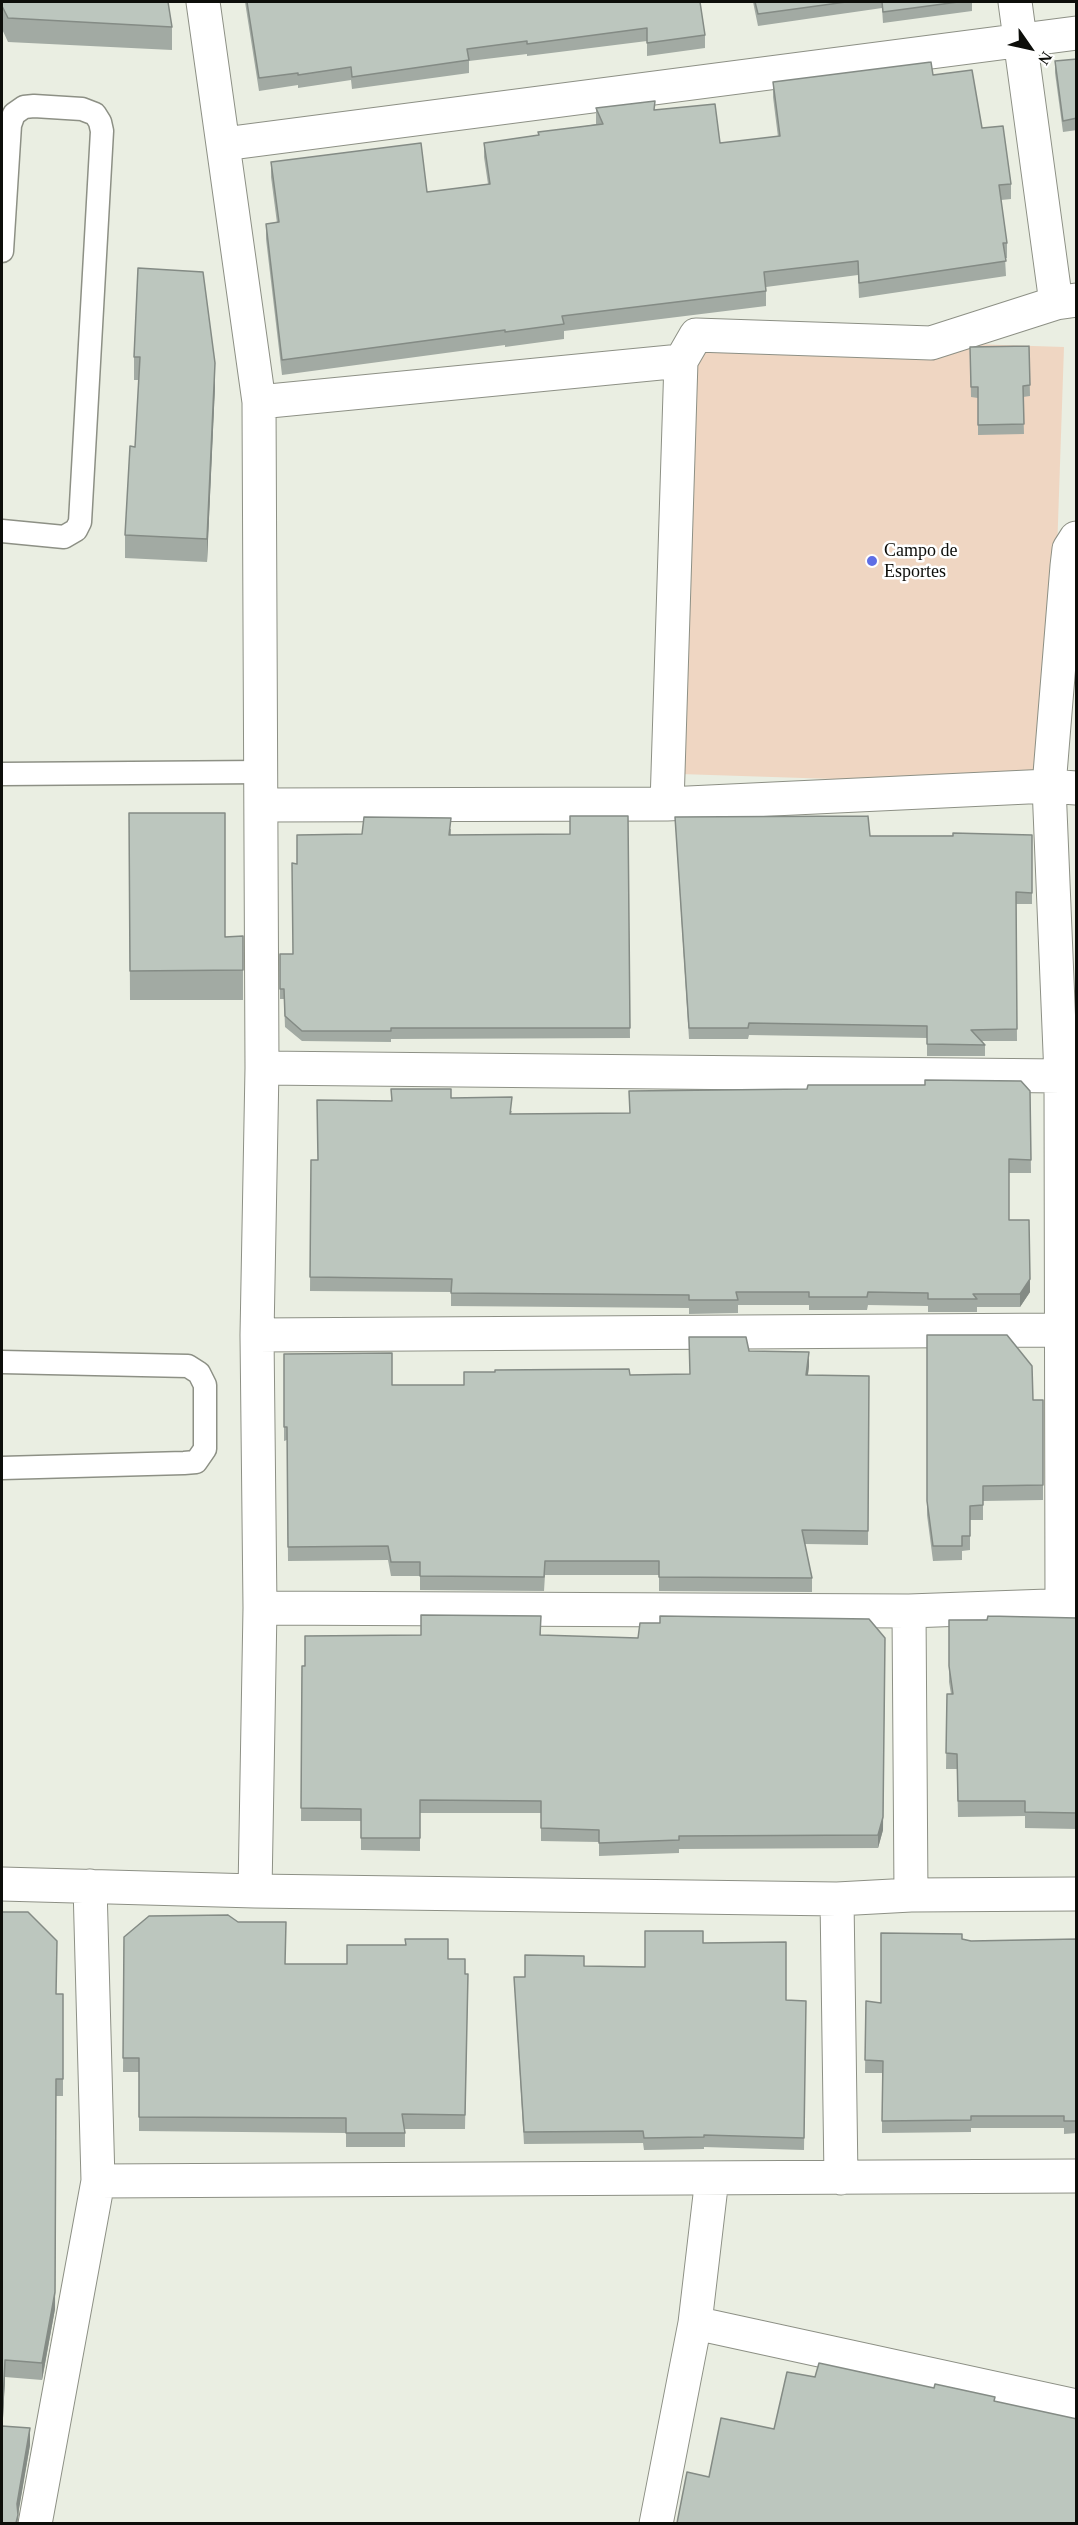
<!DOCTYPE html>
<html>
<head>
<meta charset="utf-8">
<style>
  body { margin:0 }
  #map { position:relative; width:1078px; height:2525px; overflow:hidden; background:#eaeee2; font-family:Georgia,serif }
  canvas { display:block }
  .frame { position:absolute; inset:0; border:3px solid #0d0e0a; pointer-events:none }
  .north { position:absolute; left:1000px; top:18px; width:60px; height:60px; -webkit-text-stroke:4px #fff; paint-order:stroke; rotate:124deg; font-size:16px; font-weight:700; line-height:24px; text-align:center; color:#0d0e0a }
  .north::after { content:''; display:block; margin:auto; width:21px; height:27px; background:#0d0e0a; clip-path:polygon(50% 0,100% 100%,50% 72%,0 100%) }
</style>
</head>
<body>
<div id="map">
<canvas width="1078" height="2525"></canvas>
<div class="frame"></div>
<div class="north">N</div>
</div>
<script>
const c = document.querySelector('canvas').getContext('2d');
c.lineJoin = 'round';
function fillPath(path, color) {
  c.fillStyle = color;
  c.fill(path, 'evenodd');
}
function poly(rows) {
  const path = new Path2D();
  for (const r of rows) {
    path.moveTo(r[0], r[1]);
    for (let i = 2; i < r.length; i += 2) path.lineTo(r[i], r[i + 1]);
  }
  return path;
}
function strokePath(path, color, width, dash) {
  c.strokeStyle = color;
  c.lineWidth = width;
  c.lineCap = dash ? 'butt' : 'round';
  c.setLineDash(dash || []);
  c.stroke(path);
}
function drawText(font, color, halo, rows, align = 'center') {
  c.font = font + ' Georgia,serif';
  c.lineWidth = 5;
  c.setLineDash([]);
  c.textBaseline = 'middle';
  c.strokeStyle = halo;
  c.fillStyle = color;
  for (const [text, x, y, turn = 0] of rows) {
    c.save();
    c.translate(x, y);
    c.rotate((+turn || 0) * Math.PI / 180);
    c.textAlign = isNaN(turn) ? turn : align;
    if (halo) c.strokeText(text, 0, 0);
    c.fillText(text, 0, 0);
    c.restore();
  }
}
const green = poly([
  [696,335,1064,347,1049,786,680,774]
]);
const service = poly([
  [2,251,10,125,14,114,24,107,34,106,82,109,95,114,100,122,102,131,80,522,76,530,64,537,2,531],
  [2,774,262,772],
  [2,1362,188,1366,199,1373,205,1385,205,1449,196,1462,184,1463,2,1468]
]);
const minor = poly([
  [203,2,259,402,262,1068,257,1335,260,1608,255,1891],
  [1015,2,1056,303],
  [224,144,1076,33],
  [259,402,681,361,696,335,931,343,1056,303,1076,300],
  [667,804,681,361],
  [262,805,667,804,1049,786,1076,788],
  [262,1068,1061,1076],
  [257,1335,1061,1330],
  [1062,1605,1061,1076,1049,786,1067,566,1069,549,1076,538],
  [260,1608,909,1611,1076,1605],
  [909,1611,911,1895],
  [2,1884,255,1891,837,1899,911,1895,1076,1894],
  [837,1899,841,2178],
  [98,2181,1076,2176],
  [695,2323,1076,2406],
  [35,2524,98,2181,90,1886],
  [656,2524,695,2323,712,2178]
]);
const wall = poly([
  [2,2,172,27,172,50,8,42,2,29],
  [245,2,700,2,705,35,705,48,647,56,647,41,527,56,527,54,469,61,469,73,352,89,351,80,298,88,298,85,259,91],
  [753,2,972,2,972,11,883,23,882,8,758,26],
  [1077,59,1077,130,1063,132,1055,73,1055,61],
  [933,75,982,128,1011,184,1011,199,1001,200,1007,243,1007,258,1005,258,1006,276,859,298,858,275,766,287,766,306,564,331,564,339,505,347,505,345,282,375,266,239,266,224,277,223,271,177,271,162,427,192,488,184,484,157,484,143,538,135,596,124,596,108,655,110,720,143,778,137,773,97,773,82],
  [138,268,215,386,207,562,125,558,125,535,135,447,139,380,134,380,134,357],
  [1029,346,1030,396,1023,397,1024,434,978,435,978,398,971,397,970,347],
  [129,813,225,937,243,936,243,1000,130,1000],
  [628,816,630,1038,391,1039,391,1042,302,1041,285,1027,284,999,280,999,280,954,293,954,362,834,451,829,451,835,570,834],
  [675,817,870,836,1032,835,1032,904,1016,904,1017,1041,982,1041,985,1045,985,1056,927,1056,927,1038,749,1035,748,1039,689,1039],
  [1030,1091,1031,1173,1009,1173,1009,1220,1030,1292,1020,1307,977,1307,977,1312,928,1312,928,1306,868,1305,867,1310,809,1310,809,1305,738,1305,738,1313,689,1314,689,1308,451,1306,451,1292,310,1291,311,1160,318,1160,392,1101,451,1098,512,1111,511,1114,630,1113],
  [927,1335,1033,1400,1043,1400,1043,1500,983,1501,983,1520,970,1520,970,1550,962,1551,962,1560,933,1561,927,1515],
  [749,1351,809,1366,808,1375,869,1376,868,1545,805,1544,812,1578,812,1592,659,1591,659,1575,545,1575,544,1591,420,1590,420,1576,391,1576,388,1560,288,1561,287,1440,284,1441,284,1354,392,1385,464,1385,630,1375,690,1374],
  [1077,1618,1077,1829,1025,1828,1025,1816,958,1817,957,1769,946,1769,947,1694,951,1694,949,1682,949,1620],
  [541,1628,541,1635,883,1830,878,1848,679,1849,679,1853,599,1856,599,1842,541,1841,541,1813,420,1813,420,1851,361,1850,361,1821,301,1821,302,1666,421,1635],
  [2,1912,56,1994,63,1994,63,2096,56,2096,55,2309,42,2380,5,2377,2,2426,30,2445,18,2513,18,2523,2,2523],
  [124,1937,285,1964,347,1964,448,1959,465,1974,468,1974,465,2129,405,2129,405,2147,346,2147,346,2133,139,2131,139,2072,123,2072],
  [962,1939,971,1941,1077,1939,1077,2133,1064,2134,1064,2128,971,2128,971,2132,882,2133,882,2073,865,2073,866,2001,881,2003],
  [703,1943,786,2000,806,2001,804,2150,704,2147,704,2149,644,2150,643,2143,524,2144,514,1977,525,1977,584,1966,645,1967]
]);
const shadedWall = poly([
  [215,363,215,386,207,562,207,539],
  [1030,1279,1030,1292,1020,1307,1020,1294],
  [809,1352,809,1366,806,1389,806,1375],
  [885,1638,883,1830,878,1848,878,1835],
  [56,2079,55,2309,42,2380,42,2363],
  [5,2360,5,2377,2,2440,2,2423],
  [30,2428,30,2445,17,2521,17,2504]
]);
const building = poly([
  [2,2,168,2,172,27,8,18,2,6,2,2],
  [247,2,700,2,705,35,647,43,647,28,527,44,527,41,467,49,469,60,352,77,351,67,298,75,298,73,259,78,247,2],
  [755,2,846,2,758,14,755,2],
  [882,2,958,2,883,12,882,2],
  [1077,59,1077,118,1063,121,1055,61,1077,59],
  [931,62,933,75,972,70,982,128,1003,126,1011,184,999,185,1007,243,1003,243,1006,261,859,283,858,261,764,272,766,291,562,316,564,324,505,332,505,330,282,360,266,224,279,222,271,162,421,143,427,192,490,184,484,143,539,135,538,132,603,124,596,108,655,101,654,110,715,104,720,143,780,136,773,82,931,62],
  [138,268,203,272,215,363,207,539,125,535,130,446,135,447,140,357,134,357,138,268],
  [1029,346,1030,385,1023,386,1024,424,978,425,978,387,971,387,970,347,1029,346],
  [129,813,225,813,225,937,243,936,243,970,130,971,129,813],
  [570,816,628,816,630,1028,391,1028,391,1031,302,1031,285,1016,284,989,280,989,280,954,293,954,292,863,297,864,297,835,362,834,364,817,451,818,449,835,570,834,570,816],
  [868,816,870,836,953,836,953,833,1032,835,1032,893,1016,892,1017,1029,971,1030,985,1045,927,1044,927,1026,749,1023,748,1028,689,1028,675,817,868,816],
  [925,1080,1021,1081,1030,1091,1031,1160,1009,1159,1009,1220,1029,1220,1030,1279,1020,1294,973,1294,977,1299,928,1299,928,1293,868,1292,867,1297,809,1297,809,1292,736,1292,738,1300,689,1300,689,1295,451,1293,452,1279,310,1277,311,1160,318,1160,317,1100,392,1101,391,1089,451,1089,451,1098,512,1097,510,1114,630,1113,629,1091,807,1089,808,1085,925,1085,925,1080],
  [927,1335,1007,1335,1032,1366,1033,1400,1043,1400,1043,1485,983,1486,983,1505,970,1506,970,1536,962,1536,962,1546,933,1546,927,1501,927,1335],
  [689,1337,746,1337,749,1351,809,1352,806,1375,869,1376,868,1531,802,1530,812,1578,659,1577,659,1561,545,1561,544,1577,420,1576,420,1562,391,1562,388,1546,288,1547,287,1427,284,1427,284,1354,392,1353,392,1385,464,1385,464,1372,495,1372,495,1370,629,1369,630,1375,690,1374,689,1337],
  [421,1615,541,1616,540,1635,638,1638,640,1623,660,1623,660,1616,869,1619,885,1638,883,1817,878,1835,679,1836,679,1840,599,1843,599,1830,541,1828,541,1801,420,1800,420,1838,361,1838,361,1809,301,1808,302,1666,305,1666,305,1636,421,1635,421,1615],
  [988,1616,1077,1618,1077,1813,1025,1812,1025,1801,958,1801,957,1754,946,1753,947,1694,953,1694,949,1666,949,1620,987,1620,988,1616],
  [2,1912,28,1912,57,1941,56,1994,63,1994,63,2079,56,2079,55,2292,42,2363,5,2360,2,2423,2,1912],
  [228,1915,238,1922,286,1922,285,1964,347,1964,347,1945,406,1945,405,1939,448,1939,448,1959,465,1959,465,1974,468,1974,465,2115,402,2114,405,2133,346,2133,346,2118,139,2117,139,2058,123,2058,124,1937,149,1916,228,1915],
  [645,1931,703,1931,703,1943,786,1942,786,2000,806,2001,804,2138,704,2135,704,2137,644,2138,643,2131,524,2132,514,1977,525,1977,525,1955,584,1956,584,1966,645,1967,645,1931],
  [881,1933,962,1934,962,1939,971,1941,1077,1939,1077,2121,1064,2121,1064,2116,971,2116,971,2120,882,2121,883,2061,865,2060,866,2001,881,2003,881,1933],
  [819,2363,934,2388,935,2384,995,2397,994,2401,1077,2419,1077,2523,677,2523,687,2472,709,2477,721,2418,774,2429,787,2372,815,2377,819,2363],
  [2,2426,30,2428,17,2504,18,2515,16,2523,2,2523,2,2426]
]);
const markers = [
  [872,561,6,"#5e6ee5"]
];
const poiNames = [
  ["Campo de",884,551],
  ["Esportes",884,572]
];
fillPath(green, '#efd6c2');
strokePath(service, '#8d9085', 25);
strokePath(minor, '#8d9085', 35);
strokePath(service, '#fff', 22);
strokePath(minor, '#fff', 33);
fillPath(wall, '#a2aaa3');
fillPath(shadedWall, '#848b85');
fillPath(building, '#bcc6be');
strokePath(building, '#848b85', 1.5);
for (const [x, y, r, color] of markers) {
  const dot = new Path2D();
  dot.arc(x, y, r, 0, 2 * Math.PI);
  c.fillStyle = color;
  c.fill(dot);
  strokePath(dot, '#fff', 2);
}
drawText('18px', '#0d0e0a', '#fff', poiNames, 'left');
</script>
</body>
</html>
